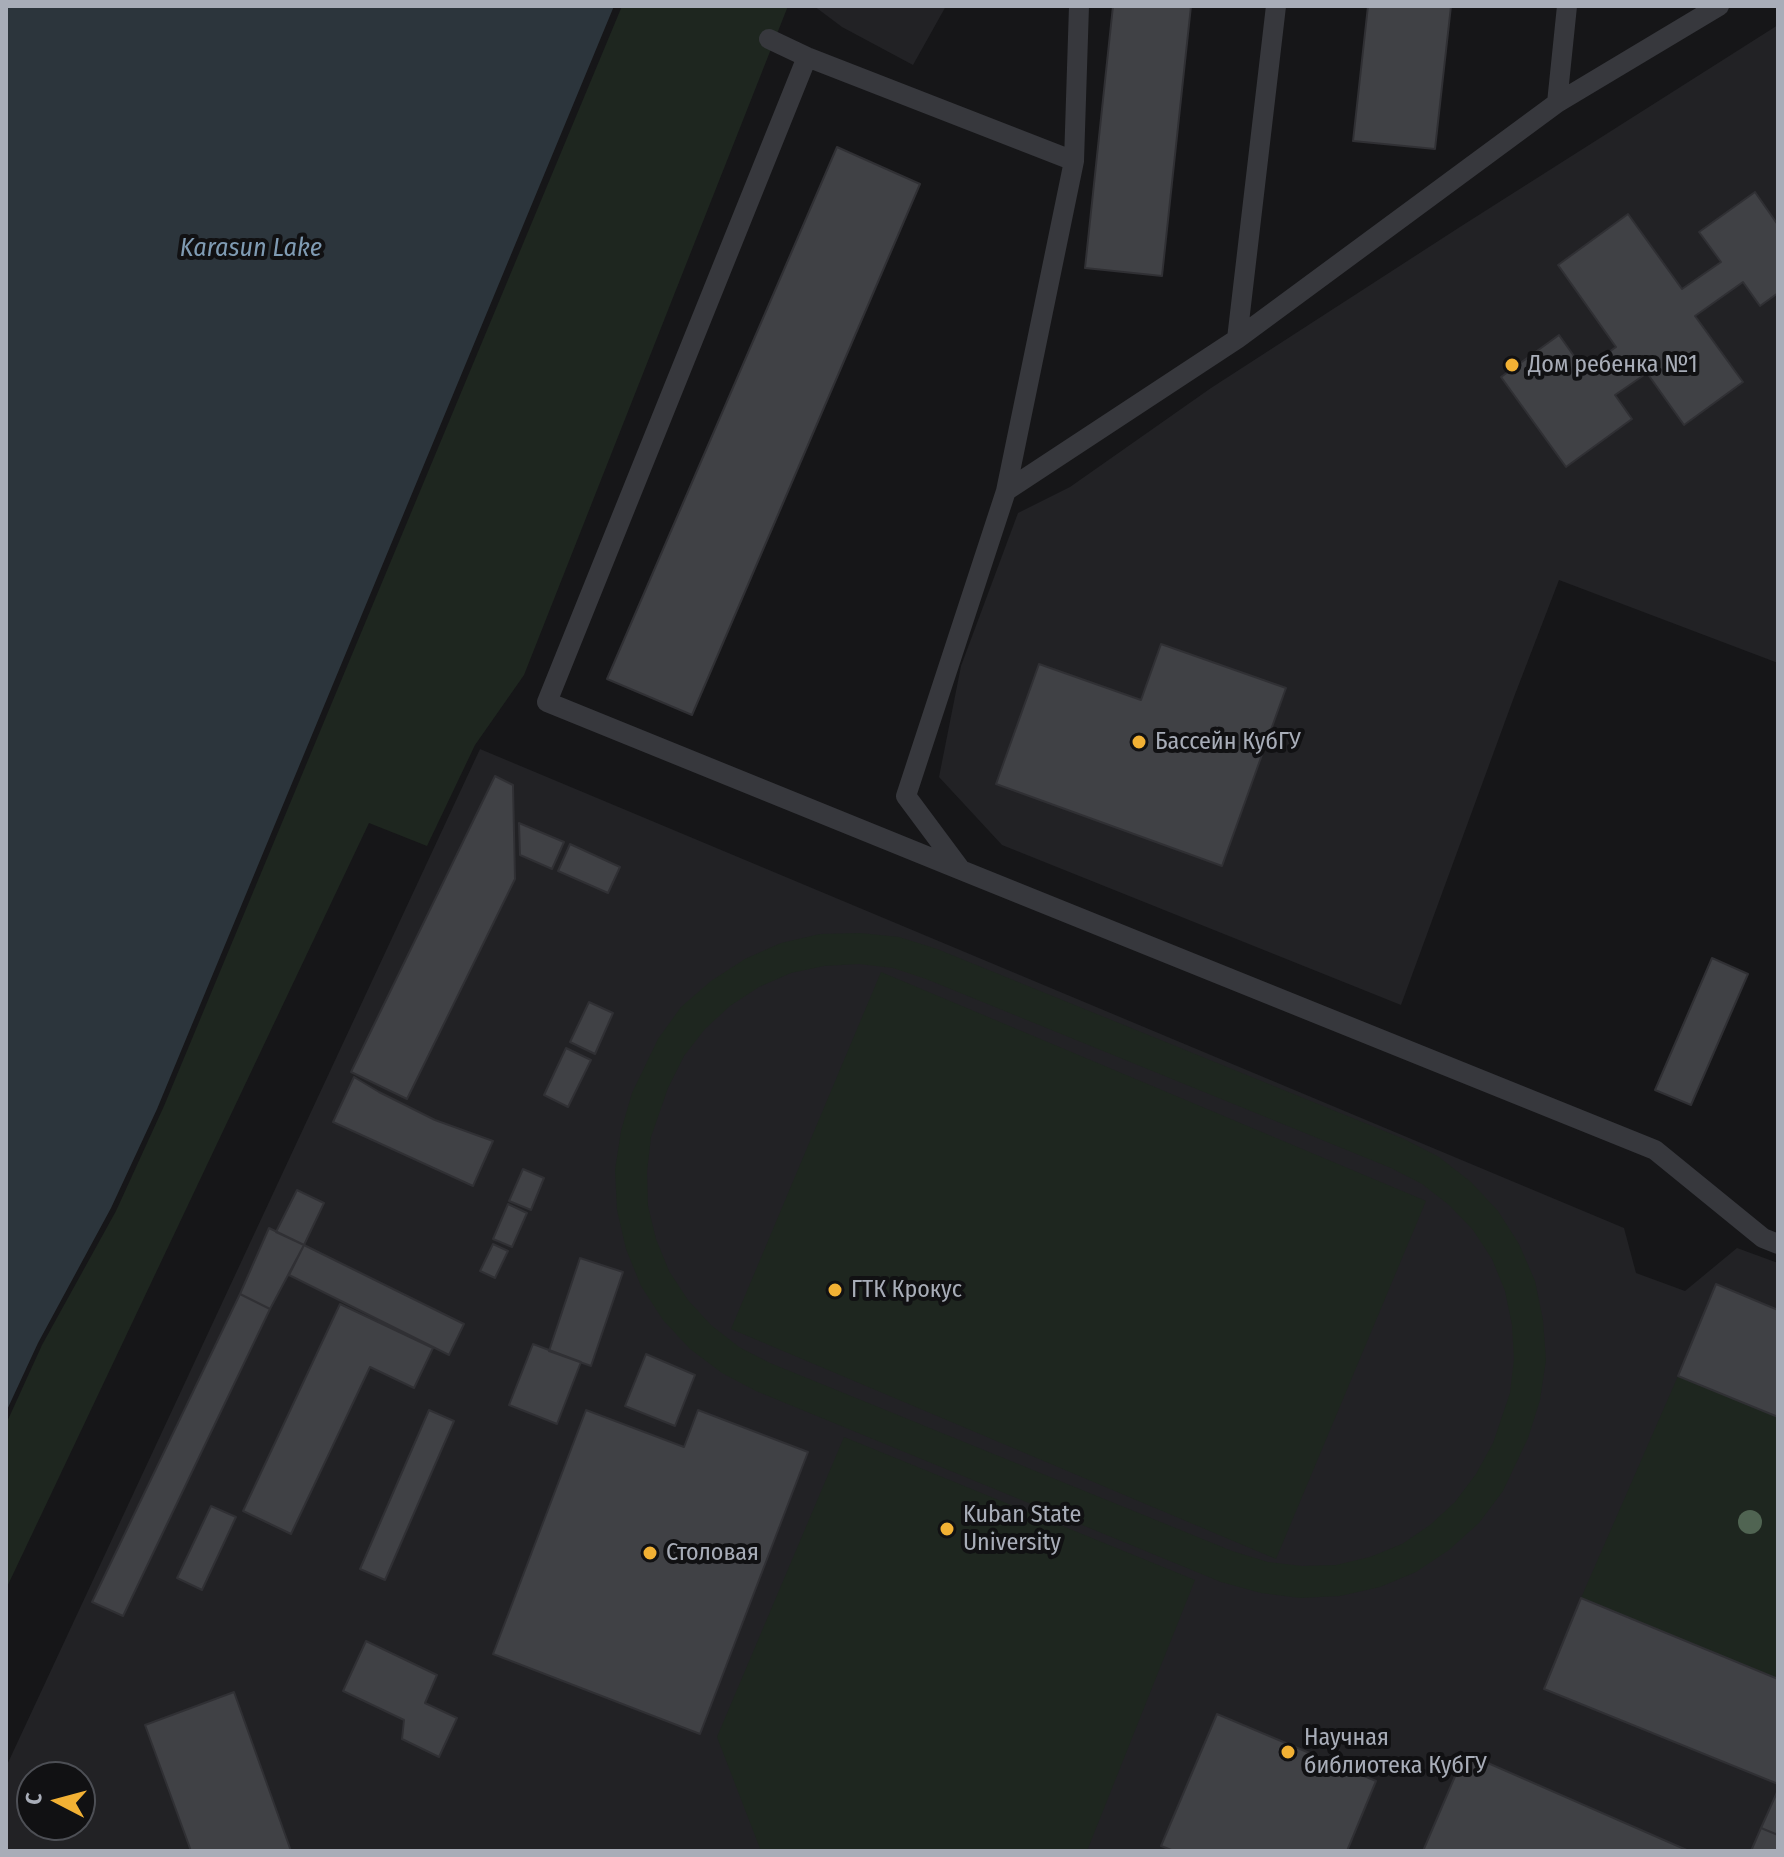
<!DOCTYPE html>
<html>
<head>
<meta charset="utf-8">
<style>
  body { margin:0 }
  #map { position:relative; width:1784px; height:1857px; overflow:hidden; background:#161618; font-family:"Fira Sans Condensed",sans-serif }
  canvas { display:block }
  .frame { position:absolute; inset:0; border:8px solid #a8adb8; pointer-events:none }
  .north { position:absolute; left:16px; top:1761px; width:80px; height:80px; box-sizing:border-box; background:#111113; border:2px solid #4d4f55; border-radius:50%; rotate:276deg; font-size:22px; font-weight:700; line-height:32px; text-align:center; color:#a8adb8 }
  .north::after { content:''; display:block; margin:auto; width:28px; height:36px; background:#f2b134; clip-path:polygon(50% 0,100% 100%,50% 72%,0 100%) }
</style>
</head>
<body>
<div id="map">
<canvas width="1784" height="1857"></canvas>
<div class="frame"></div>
<div class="north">С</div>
</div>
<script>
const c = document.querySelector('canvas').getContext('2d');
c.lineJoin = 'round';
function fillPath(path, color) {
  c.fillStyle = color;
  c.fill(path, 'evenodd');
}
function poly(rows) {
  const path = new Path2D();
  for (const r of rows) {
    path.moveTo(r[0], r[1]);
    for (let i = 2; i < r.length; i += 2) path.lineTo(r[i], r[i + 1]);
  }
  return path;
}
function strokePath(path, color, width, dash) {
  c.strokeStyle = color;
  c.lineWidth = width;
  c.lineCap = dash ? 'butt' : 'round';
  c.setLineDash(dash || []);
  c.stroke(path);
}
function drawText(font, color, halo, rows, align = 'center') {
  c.font = font + ' "Fira Sans Condensed",sans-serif';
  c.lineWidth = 8;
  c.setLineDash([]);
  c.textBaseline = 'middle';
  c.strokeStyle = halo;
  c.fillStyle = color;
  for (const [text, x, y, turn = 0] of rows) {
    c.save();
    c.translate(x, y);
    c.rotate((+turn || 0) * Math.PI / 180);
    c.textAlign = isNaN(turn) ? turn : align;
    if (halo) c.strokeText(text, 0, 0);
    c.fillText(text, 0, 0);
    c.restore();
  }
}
const built = poly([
  [814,6,946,6,913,65,842,27],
  [1778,25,1778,663,1559,580,1514,697,1401,1005,1002,845,939,777,961,666,1018,513,1070,487,1211,388,1463,225],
  [480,749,1624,1228,1636,1273,1685,1291,1737,1248,1778,1263,1778,1851,6,1851,6,1767],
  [32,1777,80,1777,80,1825,32,1825]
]);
const green = poly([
  [622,6,788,6,524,675,475,745,427,846,369,823,6,1589,6,1424,42,1345,116,1211,164,1106],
  [860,933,899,937,937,949,1404,1139,1439,1157,1471,1182,1498,1211,1519,1244,1535,1281,1543,1320,1546,1360,1540,1400,1528,1438,1503,1491,1479,1523,1449,1550,1416,1572,1380,1587,1340,1596,1300,1598,1261,1593,1221,1582,756,1391,722,1373,690,1349,663,1320,641,1286,626,1249,617,1210,615,1170,621,1131,632,1093,658,1039,681,1007,711,981,745,959,781,943,820,934],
  [859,964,893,968,926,979,1391,1168,1422,1184,1449,1205,1473,1230,1492,1259,1505,1291,1512,1325,1514,1359,1510,1393,1493,1443,1476,1474,1455,1502,1430,1525,1402,1544,1370,1557,1336,1565,1302,1566,1268,1562,1232,1551,770,1363,739,1347,711,1325,688,1300,669,1271,656,1239,648,1206,647,1172,651,1137,668,1088,684,1056,705,1029,730,1006,759,987,791,973,824,966],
  [881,972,1426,1201,1276,1559,731,1329],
  [1678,1376,1778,1417,1778,1679,1581,1598],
  [844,1437,1195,1580,1087,1851,761,1851,717,1737]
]);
const water = poly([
  [6,6,614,6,157,1109,111,1208,38,1343,6,1412]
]);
const building = poly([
  [1113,6,1191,6,1162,276,1085,268,1113,6],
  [1368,6,1451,6,1435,149,1353,141,1368,6],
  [837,147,920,184,692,715,607,679,837,147],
  [1755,192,1778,225,1778,293,1760,306,1743,282,1695,316,1743,382,1684,425,1647,373,1615,395,1632,419,1566,467,1501,377,1559,335,1584,370,1616,347,1558,265,1628,214,1682,289,1721,262,1699,232,1755,192],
  [1161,644,1286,688,1222,866,996,784,1039,664,1141,700,1161,644],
  [495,776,513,785,515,879,407,1099,351,1072,495,776],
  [519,823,564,842,552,869,520,855,519,823],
  [570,844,620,867,608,893,558,871,570,844],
  [1712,958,1748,974,1691,1105,1655,1090,1712,958],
  [589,1002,613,1013,595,1054,570,1042,589,1002],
  [566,1048,591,1060,568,1107,544,1095,566,1048],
  [354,1077,379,1092,435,1120,493,1141,473,1186,333,1122,354,1077],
  [523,1169,544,1178,531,1210,509,1201,523,1169],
  [297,1190,324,1203,304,1245,276,1232,297,1190],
  [508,1204,527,1213,512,1247,493,1239,508,1204],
  [269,1228,304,1245,270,1309,240,1294,269,1228],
  [493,1244,508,1251,495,1278,480,1271,493,1244],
  [304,1245,464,1324,449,1355,289,1275,304,1245],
  [580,1258,623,1272,591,1366,549,1351,580,1258],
  [1716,1284,1778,1310,1778,1417,1678,1376,1716,1284],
  [240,1294,270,1309,123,1616,92,1602,240,1294],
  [340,1304,433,1348,414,1388,370,1367,291,1534,243,1511,340,1304],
  [533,1344,581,1362,557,1424,509,1405,533,1344],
  [646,1354,695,1375,675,1426,625,1406,646,1354],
  [429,1410,454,1421,385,1580,360,1569,429,1410],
  [586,1410,684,1447,698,1410,808,1452,700,1734,493,1654,586,1410],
  [211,1506,236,1517,202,1590,177,1578,211,1506],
  [1581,1598,1778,1679,1778,1784,1544,1689,1581,1598],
  [366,1641,437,1675,425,1703,457,1718,439,1757,402,1739,404,1720,343,1691,366,1641],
  [234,1692,291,1851,191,1851,145,1725,234,1692],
  [1217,1714,1376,1781,1347,1851,1174,1851,1161,1846,1217,1714],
  [1465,1753,1689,1851,1423,1851,1465,1753],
  [1778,1790,1778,1835,1761,1828,1778,1790],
  [1761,1828,1778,1835,1778,1851,1751,1851,1761,1828]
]);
const service = poly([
  [1719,6,1557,103,1237,339,1006,491,906,796,961,870,1655,1150,1763,1238,1778,1244],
  [769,39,807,57,1074,161],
  [807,57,547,702,961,870],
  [1557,103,1567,6],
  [1237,339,1276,6],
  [1006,491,1074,161,1079,6]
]);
const trees = [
  [1750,1522]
];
const markers = [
  [1512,365,8,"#f2b134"],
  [1139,742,8,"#f2b134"],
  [835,1290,8,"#f2b134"],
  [947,1529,8,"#f2b134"],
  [650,1553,8,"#f2b134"],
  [1288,1752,8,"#f2b134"]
];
const poiNames = [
  ["Дом ребенка №1",1528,365],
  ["Бассейн КубГУ",1155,742],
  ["ГТК Крокус",851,1290],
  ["Kuban State",963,1515],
  ["University",963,1543],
  ["Столовая",666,1553],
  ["Научная",1304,1738],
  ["библиотека КубГУ",1304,1766]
];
const waterNames = [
  ["Karasun Lake",251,249]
];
fillPath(built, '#222225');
fillPath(green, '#1e261f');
fillPath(water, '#2c353c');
fillPath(building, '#404145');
strokePath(building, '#303034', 2);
strokePath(service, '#37383d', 20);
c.fillStyle = '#506452';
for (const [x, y] of trees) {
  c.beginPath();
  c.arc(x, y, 12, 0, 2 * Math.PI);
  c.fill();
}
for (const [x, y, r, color] of markers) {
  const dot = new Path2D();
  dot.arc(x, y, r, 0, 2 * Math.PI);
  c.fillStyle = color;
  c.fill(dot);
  strokePath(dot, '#111113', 3);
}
drawText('24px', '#a8adb8', '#111113', poiNames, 'left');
drawText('italic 26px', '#7f9bb3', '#111113', waterNames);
</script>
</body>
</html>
